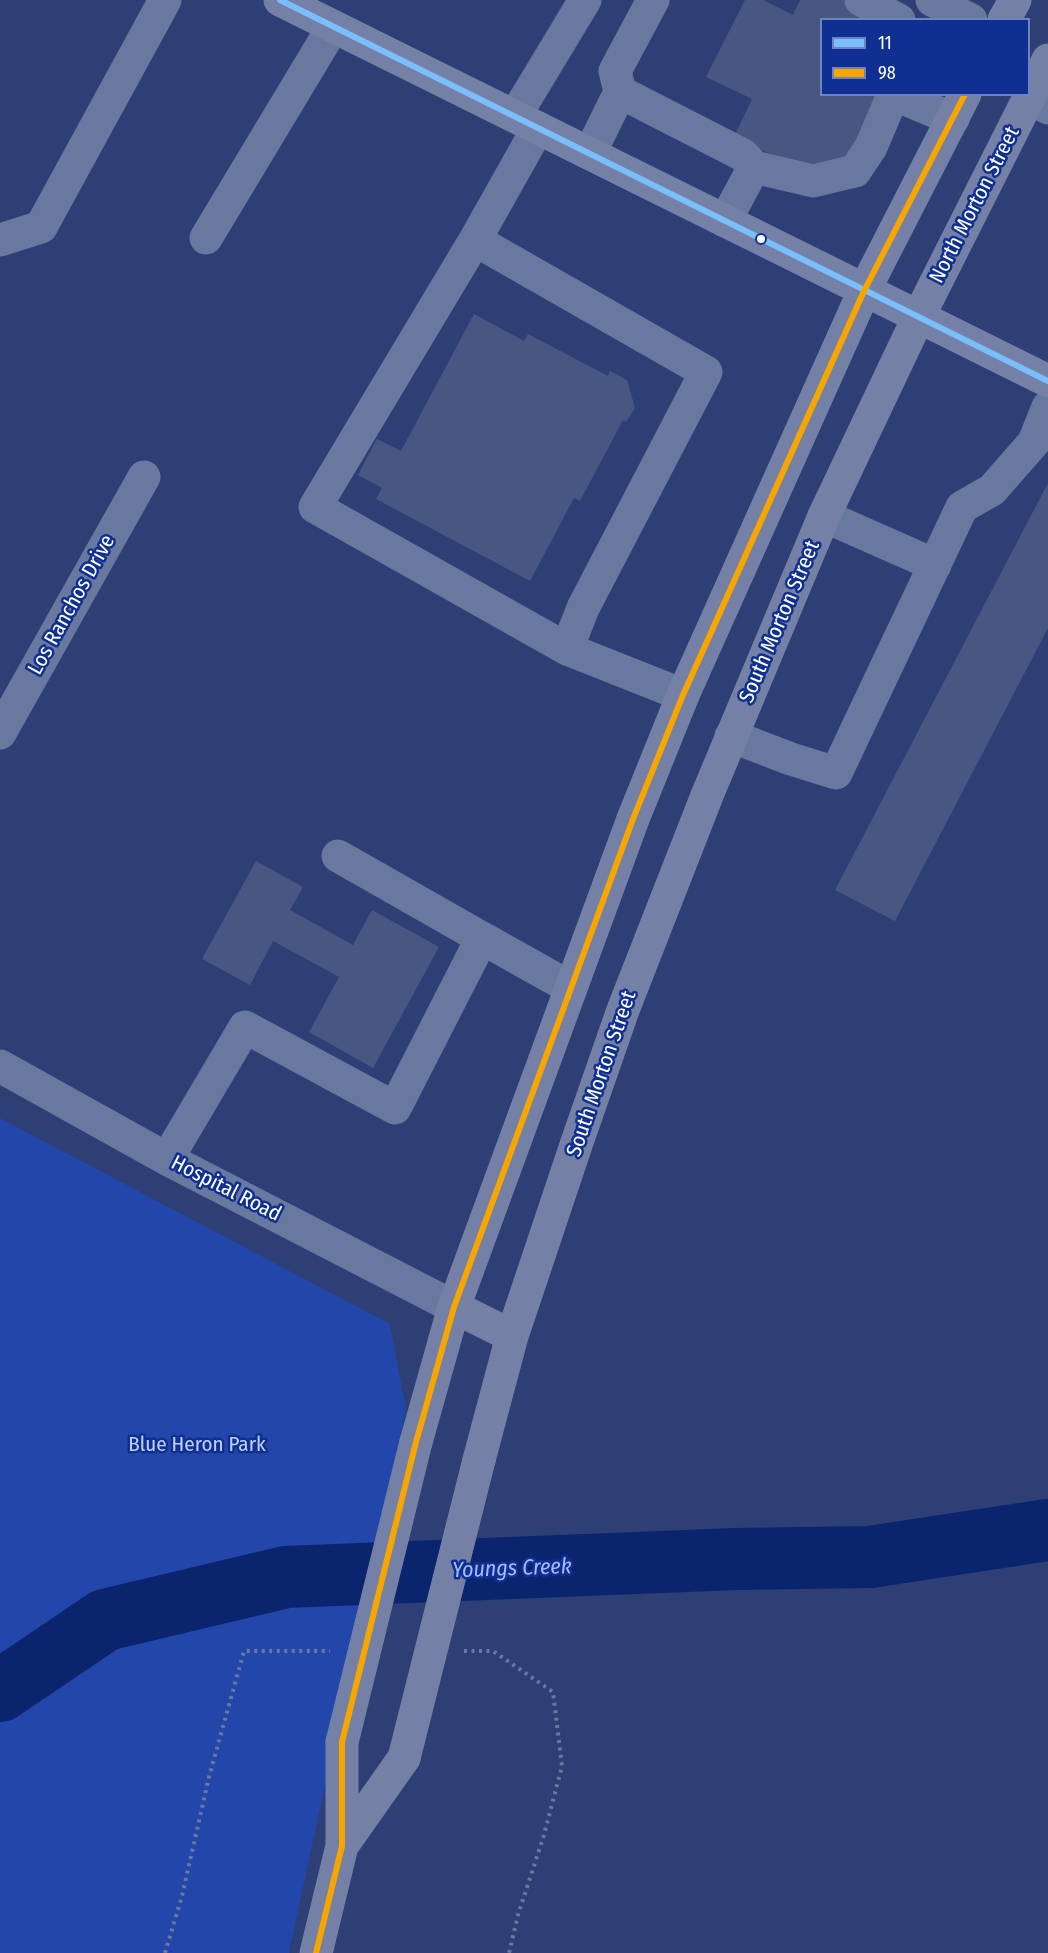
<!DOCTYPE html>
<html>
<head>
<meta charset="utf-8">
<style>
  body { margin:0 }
  #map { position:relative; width:1048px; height:1953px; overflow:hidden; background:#2d3f74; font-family:"Fira Sans Condensed",sans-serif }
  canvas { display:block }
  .legend { position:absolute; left:820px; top:18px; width:210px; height:78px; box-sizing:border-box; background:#0f3092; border:2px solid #6f83be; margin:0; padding:8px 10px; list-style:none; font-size:18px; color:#fff }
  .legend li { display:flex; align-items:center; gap:12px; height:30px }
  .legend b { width:30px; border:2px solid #6f83be }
</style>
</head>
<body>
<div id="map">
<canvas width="1048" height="1953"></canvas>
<ul class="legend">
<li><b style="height:8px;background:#7abffc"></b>11</li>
<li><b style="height:8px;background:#f7a600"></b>98</li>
</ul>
</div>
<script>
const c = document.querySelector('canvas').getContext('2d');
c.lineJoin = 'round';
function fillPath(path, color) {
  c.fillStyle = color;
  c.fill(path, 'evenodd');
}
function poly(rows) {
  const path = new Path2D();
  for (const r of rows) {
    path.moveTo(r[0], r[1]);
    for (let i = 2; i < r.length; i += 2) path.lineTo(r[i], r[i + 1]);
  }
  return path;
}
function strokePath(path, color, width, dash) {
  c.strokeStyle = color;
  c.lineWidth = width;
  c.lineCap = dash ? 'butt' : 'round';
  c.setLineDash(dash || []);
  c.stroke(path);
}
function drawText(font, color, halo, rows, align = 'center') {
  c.font = font + ' "Fira Sans Condensed",sans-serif';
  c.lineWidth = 5;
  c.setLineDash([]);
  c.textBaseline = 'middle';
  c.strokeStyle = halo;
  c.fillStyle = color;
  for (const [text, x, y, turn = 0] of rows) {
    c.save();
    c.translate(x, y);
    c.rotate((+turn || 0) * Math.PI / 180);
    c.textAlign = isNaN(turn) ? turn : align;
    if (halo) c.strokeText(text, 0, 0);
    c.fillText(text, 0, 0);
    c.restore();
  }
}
const green = poly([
  [0,1118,390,1324,406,1409,289,1953,0,1953]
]);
const river = poly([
  [0,1691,105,1620,286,1577,736,1559,870,1557,1048,1530]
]);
const building = poly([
  [745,0,763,0,793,15,800,0,844,0,884,20,822,20,822,94,885,94,840,187,734,137,752,99,706,77],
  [474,314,524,341,528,334,608,376,610,371,627,380,635,408,626,422,623,420,580,501,574,498,530,581,376,499,382,488,358,475,377,439,401,451],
  [1048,483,1048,628,895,921,835,890],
  [256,861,303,887,290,910,353,945,372,910,439,947,373,1068,309,1032,339,977,273,941,250,985,202,959]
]);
const path = poly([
  [464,1651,493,1651,553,1692,562,1766,544,1835,518,1915,509,1953],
  [165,1953,182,1896,209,1777,244,1651,330,1651]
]);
const minor = poly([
  [653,0,615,71,620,92,743,155,754,167,725,221],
  [861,0,899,20],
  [932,0,971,20],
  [893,94,953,119],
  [1029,98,1048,108],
  [515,116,585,0],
  [538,128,475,240,706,372,583,608,567,649,683,695],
  [590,153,620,92],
  [754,167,813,181,855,171,871,147,893,95],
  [206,238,333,27],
  [0,240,41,227,165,0],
  [475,240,315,507,567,649],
  [824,516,935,565],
  [0,733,144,477],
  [731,736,791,759,836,773,962,507,992,490,1034,442,1048,407],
  [338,856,482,938],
  [0,1066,167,1159,454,1307],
  [167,1159,245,1027,395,1108,482,938,571,988]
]);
const major = poly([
  [280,0,1048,381],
  [1004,20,1015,0],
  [454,1307,512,1336],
  [416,1442,454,1307,633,819,683,695,864,291,965,94],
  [479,1460,512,1336,576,1145,623,1010,708,793,824,516,918,318,1048,60],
  [342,1846,404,1758],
  [316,1953,342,1846,342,1742]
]);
const majorBridge = poly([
  [342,1742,416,1442],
  [404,1758,479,1460]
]);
const bus1 = poly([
  [280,0,1048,381]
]);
const bus2 = poly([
  [316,1953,342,1846,342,1742,416,1442,454,1307,633,819,683,695,864,291,965,94]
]);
const markers = [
  [761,239,5,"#fff"]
];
const streetNames = [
  ["North Morton Street",975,205,-63],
  ["Los Ranchos Drive",72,605,-61],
  ["South Morton Street",780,622,-67],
  ["South Morton Street",602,1074,-71],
  ["Hospital Road",226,1189,27]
];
const parkNames = [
  ["Blue Heron Park",197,1445]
];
const waterNames = [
  ["Youngs Creek",512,1569,-2]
];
fillPath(green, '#2246a9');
strokePath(river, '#0b246e', 62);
fillPath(building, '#485782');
strokePath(path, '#69789f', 4, [3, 4.5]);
strokePath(minor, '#69789f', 33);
strokePath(major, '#7480a6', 33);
strokePath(majorBridge, '#7480a6', 33);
strokePath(bus1, '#7abffc', 6);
strokePath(bus2, '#f7a600', 6);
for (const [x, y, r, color] of markers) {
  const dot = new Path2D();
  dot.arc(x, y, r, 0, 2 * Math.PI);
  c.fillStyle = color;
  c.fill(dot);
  strokePath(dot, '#0f3092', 2);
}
drawText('21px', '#fff', '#0f3092', streetNames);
drawText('21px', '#c2d2fe', '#0f3092', parkNames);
drawText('italic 22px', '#a6bdfb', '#0f3092', waterNames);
</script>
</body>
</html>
